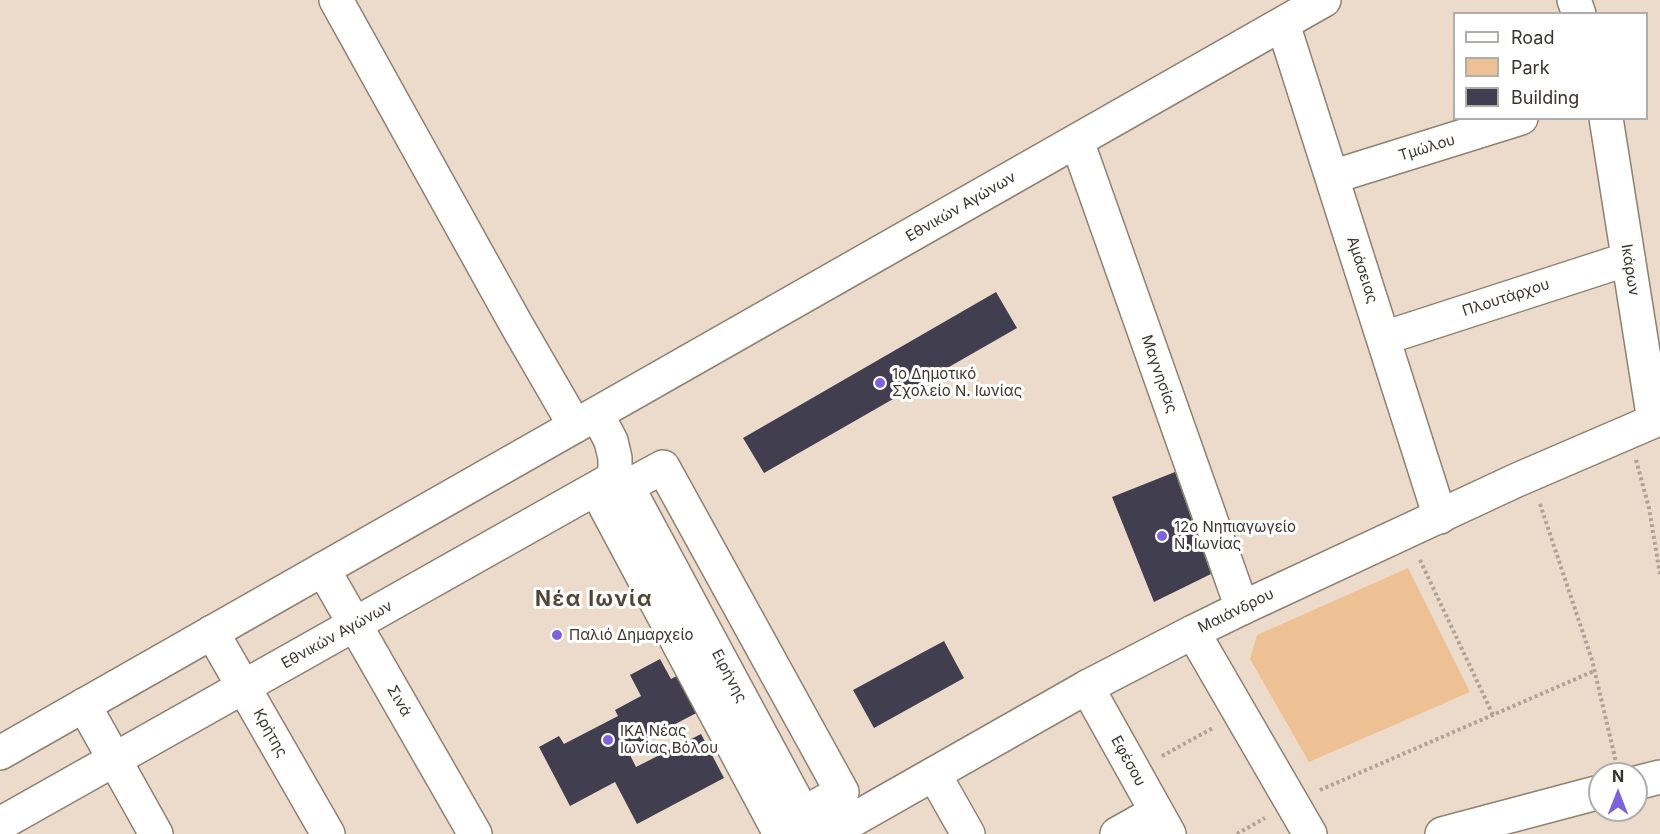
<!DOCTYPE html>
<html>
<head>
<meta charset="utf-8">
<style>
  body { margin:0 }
  #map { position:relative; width:1660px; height:834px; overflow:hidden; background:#ecdbcb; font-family:Inter,sans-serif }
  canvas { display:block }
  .legend { position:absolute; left:1453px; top:12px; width:195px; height:108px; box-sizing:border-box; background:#fff; border:2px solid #b0aeab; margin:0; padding:8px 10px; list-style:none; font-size:18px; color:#3a342e }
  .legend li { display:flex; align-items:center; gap:12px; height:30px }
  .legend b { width:30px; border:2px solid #b0aeab }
  .north { position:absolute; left:1588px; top:762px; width:60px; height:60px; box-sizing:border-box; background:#fff; border:2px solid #b0aeab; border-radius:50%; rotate:0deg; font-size:16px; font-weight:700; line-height:24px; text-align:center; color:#3a342e }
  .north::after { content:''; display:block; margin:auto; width:21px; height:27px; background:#7d62dc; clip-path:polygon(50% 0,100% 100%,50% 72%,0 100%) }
</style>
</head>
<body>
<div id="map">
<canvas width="1660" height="834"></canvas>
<ul class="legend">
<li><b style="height:8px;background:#fff"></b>Road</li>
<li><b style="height:16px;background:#eec195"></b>Park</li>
<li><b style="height:16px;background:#413f4f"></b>Building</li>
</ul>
<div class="north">N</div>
</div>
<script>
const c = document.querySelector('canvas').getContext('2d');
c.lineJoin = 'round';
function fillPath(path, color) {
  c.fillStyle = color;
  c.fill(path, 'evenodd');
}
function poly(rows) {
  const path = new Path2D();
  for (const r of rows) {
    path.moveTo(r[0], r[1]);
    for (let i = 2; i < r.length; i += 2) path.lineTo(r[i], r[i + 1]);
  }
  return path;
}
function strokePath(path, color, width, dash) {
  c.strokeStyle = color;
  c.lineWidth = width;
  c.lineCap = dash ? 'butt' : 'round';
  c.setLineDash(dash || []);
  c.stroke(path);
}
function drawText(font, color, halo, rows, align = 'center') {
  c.font = font + ' Inter,sans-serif';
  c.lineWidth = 6;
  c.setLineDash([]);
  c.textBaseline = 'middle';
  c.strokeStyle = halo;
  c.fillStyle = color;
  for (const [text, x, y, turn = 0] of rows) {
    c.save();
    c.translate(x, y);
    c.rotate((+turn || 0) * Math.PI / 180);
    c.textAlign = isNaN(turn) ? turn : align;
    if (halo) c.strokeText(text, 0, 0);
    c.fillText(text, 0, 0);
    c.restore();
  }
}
const green = poly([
  [1408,568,1470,692,1309,762,1250,659,1257,635]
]);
const building = poly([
  [996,292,1017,328,764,473,743,438],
  [1175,472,1211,574,1154,602,1112,497],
  [944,641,964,678,874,728,853,690],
  [660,659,671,679,688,670,708,707,627,749,636,767,701,734,724,778,637,824,615,782,570,806,539,747,559,736,564,744,618,716,615,710,641,696,630,675]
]);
const path = poly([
  [1636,460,1649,508,1660,574],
  [1540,504,1592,660,1616,762],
  [1420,560,1493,715],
  [1162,756,1213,728],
  [1320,790,1594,671],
  [1237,834,1265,818]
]);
const minor = poly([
  [336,0,516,324,575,426],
  [1283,24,1440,517],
  [1077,141,1242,608],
  [1332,177,1521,118],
  [1384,338,1628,259],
  [663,467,842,792,777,828,602,500,663,467],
  [627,486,813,832],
  [323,569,475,834],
  [212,632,328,834],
  [1193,632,1310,834],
  [1087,687,1169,834],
  [84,705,156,834],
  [934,774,968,834],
  [1636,783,1660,777],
  [0,824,609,481,615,472,615,458,611,441,597,414],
  [1117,834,1156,812],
  [1442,834,1600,792]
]);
const major = poly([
  [1574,0,1579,14],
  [0,753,1324,0],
  [828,834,1087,687,1193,632,1242,608,1517,480,1654,421,1606,118]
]);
const markers = [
  [880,383,6,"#7d62dc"],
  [1162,536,6,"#7d62dc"],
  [557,635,6,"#7d62dc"],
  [608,740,6,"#7d62dc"]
];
const streetNames = [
  ["Τμώλου",1427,148,-17],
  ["Εθνικών Αγώνων",961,207,-30],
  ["Αμάσειας",1362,270,72],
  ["Ικάρων",1630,270,81],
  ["Πλουτάρχου",1506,298,-18],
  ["Μαγνησίας",1159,374,71],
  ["Μαιάνδρου",1236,611,-26],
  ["Εθνικών Αγώνων",337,635,-29],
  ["Ειρήνης",729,676,62],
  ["Σινά",399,701,60],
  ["Κρήτης",270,733,60],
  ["Εφέσου",1128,761,61]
];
const poiNames = [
  ["1ο Δημοτικό",892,374],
  ["Σχολείο Ν. Ιωνίας",892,391],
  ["12ο Νηπιαγωγείο",1174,527],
  ["Ν. Ιωνίας",1174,544],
  ["Παλιό Δημαρχείο",569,635],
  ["ΙΚΑ Νέας",620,731],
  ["Ιωνίας Βόλου",620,748]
];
const districtNames = [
  ["Νέα Ιωνία",594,600]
];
fillPath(green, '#eec195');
fillPath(building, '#413f4f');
strokePath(minor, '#8f8172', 36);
strokePath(major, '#8f8172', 36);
strokePath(path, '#b0a296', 4, [3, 3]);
strokePath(minor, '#fff', 33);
strokePath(major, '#fff', 33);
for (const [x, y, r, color] of markers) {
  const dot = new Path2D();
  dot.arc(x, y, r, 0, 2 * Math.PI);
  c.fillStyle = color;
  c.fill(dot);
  strokePath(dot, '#fff', 2);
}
drawText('15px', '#3a342e', '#fff', streetNames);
drawText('15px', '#3a342e', '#fff', poiNames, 'left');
c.letterSpacing = '1.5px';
drawText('bold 21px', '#524538', '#fff', districtNames);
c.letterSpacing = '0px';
</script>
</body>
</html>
